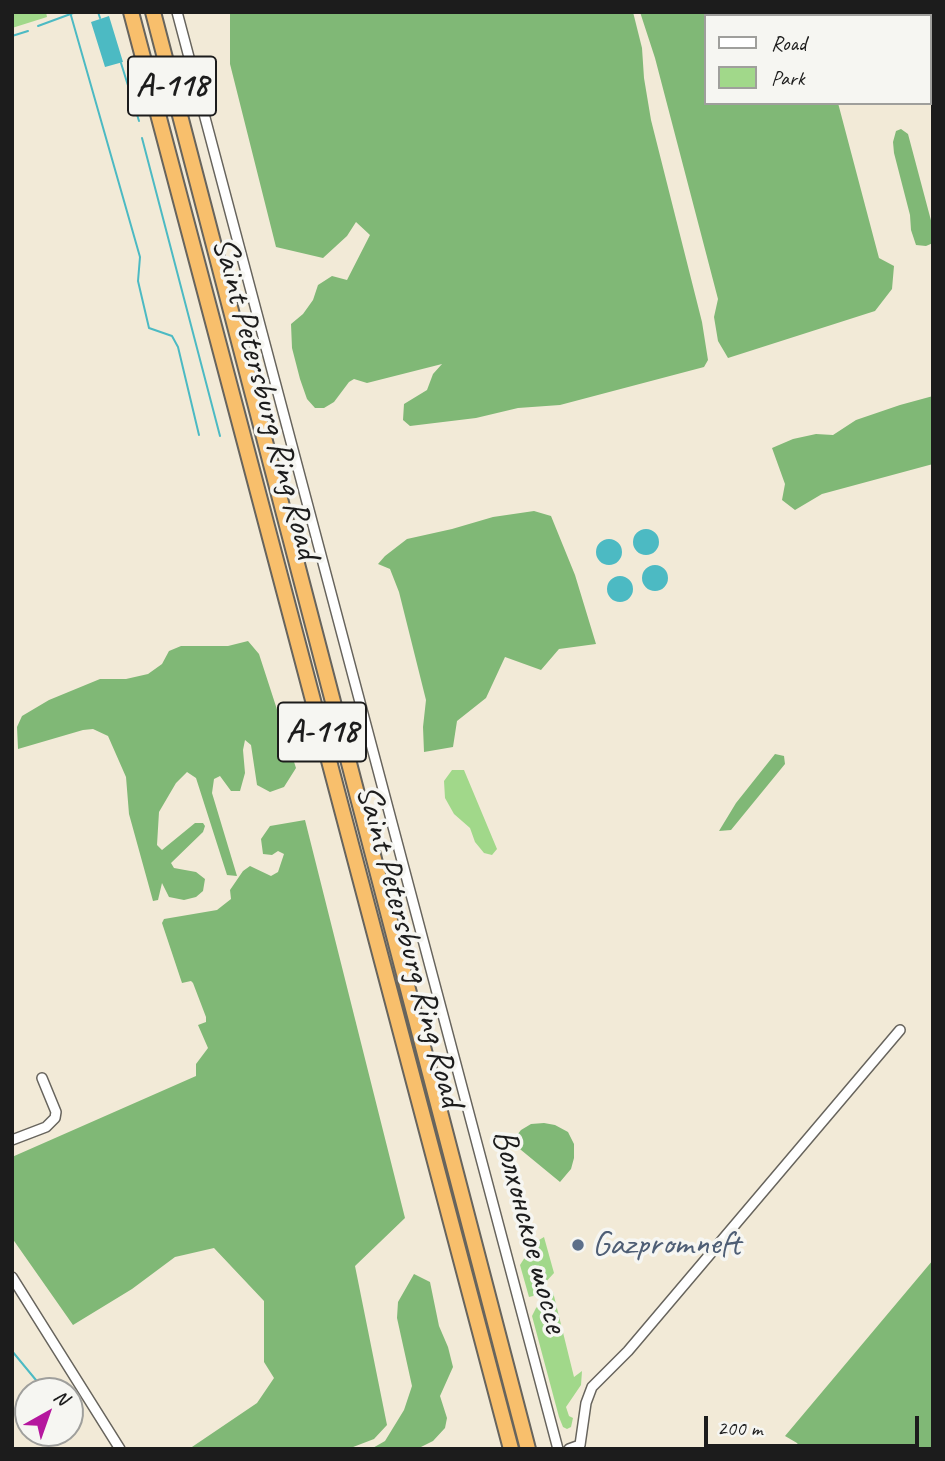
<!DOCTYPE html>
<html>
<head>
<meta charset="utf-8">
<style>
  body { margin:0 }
  #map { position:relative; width:945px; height:1461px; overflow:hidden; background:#f2ead7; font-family:Caveat,sans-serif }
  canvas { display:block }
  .frame { position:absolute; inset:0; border:14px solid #1c1c1c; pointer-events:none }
  .legend { position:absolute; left:704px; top:14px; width:228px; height:91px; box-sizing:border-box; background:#f6f6f2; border:2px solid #9f9f9c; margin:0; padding:9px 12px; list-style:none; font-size:21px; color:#1c1c1c }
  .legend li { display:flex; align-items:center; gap:14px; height:35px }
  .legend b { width:35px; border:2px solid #9f9f9c }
  .north { position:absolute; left:14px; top:1377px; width:70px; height:70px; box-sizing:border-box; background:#f6f6f2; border:2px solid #9f9f9c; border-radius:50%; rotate:40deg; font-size:19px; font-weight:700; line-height:28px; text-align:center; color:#1c1c1c }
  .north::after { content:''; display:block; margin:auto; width:24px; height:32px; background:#b5179e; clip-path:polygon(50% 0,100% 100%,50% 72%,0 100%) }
  .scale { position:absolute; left:704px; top:1416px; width:215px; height:32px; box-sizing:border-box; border:4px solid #1c1c1c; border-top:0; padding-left:9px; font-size:21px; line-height:24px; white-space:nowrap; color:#1c1c1c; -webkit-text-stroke:5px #f6f6f2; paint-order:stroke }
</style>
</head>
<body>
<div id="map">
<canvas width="945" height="1461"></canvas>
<div class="frame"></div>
<ul class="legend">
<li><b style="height:9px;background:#fff"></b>Road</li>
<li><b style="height:19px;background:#a1d88a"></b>Park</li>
</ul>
<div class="north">N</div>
<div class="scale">200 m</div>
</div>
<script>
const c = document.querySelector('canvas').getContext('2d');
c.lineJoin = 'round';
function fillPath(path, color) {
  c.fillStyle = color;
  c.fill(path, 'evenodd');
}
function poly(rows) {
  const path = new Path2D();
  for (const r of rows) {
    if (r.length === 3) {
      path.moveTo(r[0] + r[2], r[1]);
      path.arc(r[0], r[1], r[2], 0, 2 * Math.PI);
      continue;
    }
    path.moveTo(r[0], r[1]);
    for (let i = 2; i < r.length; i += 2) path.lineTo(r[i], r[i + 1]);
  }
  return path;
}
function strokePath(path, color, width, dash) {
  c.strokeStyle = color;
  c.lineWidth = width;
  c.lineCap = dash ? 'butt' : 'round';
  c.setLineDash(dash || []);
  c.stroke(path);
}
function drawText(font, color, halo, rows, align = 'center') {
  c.font = font + ' Caveat,sans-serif';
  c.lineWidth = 7;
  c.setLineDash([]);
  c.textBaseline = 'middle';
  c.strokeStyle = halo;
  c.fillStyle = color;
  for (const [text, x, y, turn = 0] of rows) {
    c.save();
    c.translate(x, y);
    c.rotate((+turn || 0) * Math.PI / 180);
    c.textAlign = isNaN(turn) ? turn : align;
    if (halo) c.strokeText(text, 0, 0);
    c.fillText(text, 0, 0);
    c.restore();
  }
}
const green = poly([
  [12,12,46,12,47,17,12,28],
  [452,770,464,770,497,849,492,855,484,853,475,842,470,828,454,814,445,798,444,781],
  [544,1237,554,1273,533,1296,529,1297,520,1265,534,1243],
  [553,1292,574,1377,582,1371,581,1385,566,1407,569,1416,573,1418,571,1427,567,1429,563,1427,559,1417,532,1316,536,1308]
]);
const forest = poly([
  [230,12,633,12,642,48,644,78,651,120,702,322,708,360,704,367,560,405,518,408,476,418,410,426,403,420,404,404,427,390,433,374,442,364,367,383,354,379,349,382,334,402,324,408,315,408,307,399,300,379,292,348,291,324,303,314,313,300,318,285,332,276,347,280,370,235,356,222,347,236,323,258,276,247,230,64],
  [640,12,868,12,869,16,705,16,705,103,838,103,879,258,894,266,892,289,875,311,728,358,718,341,714,317,718,299,655,58],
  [901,129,908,134,933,228,933,243,926,246,916,245,911,230,910,215,894,153,893,142,896,131],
  [933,396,933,464,822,494,795,510,782,500,785,484,772,448,793,439,816,434,833,435,856,420,900,405],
  [534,511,551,516,575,575,596,644,559,649,541,670,505,657,486,698,457,721,453,747,424,752,423,727,426,700,399,592,390,569,378,564,385,556,407,539,452,529,493,517],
  [248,641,259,654,296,768,284,787,270,792,257,785,251,745,245,740,243,750,245,773,240,791,231,791,220,776,214,779,212,793,237,876,227,875,196,778,187,772,176,783,159,812,157,845,162,850,195,823,203,823,205,826,203,832,171,863,174,868,196,872,205,879,203,891,196,897,184,900,169,897,162,883,158,900,153,901,129,814,126,777,108,736,93,729,83,730,18,749,17,727,22,716,49,700,100,679,126,679,148,674,162,664,169,651,181,646,228,646],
  [775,754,784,756,785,764,731,830,719,831,736,803],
  [305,820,405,1218,355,1266,387,1425,374,1439,348,1449,189,1449,257,1403,274,1378,264,1362,264,1301,214,1248,175,1257,132,1289,73,1325,12,1238,12,1157,196,1076,196,1064,208,1048,198,1025,206,1022,206,1017,193,983,191,981,182,983,162,923,164,919,217,910,231,899,230,890,243,871,250,866,271,876,278,872,284,854,278,851,272,855,263,854,261,839,270,826],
  [544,1123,555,1125,568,1132,574,1144,574,1158,571,1169,560,1182,515,1145,513,1140,521,1130,531,1124],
  [933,1260,933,1449,801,1449,797,1443,785,1436],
  [414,1274,430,1282,439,1326,448,1347,453,1367,440,1396,447,1418,445,1428,433,1441,417,1449,371,1449,385,1441,404,1410,412,1386,397,1318,398,1302]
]);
const water = poly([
  [109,16,123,62,105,67,91,22],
  [646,542,13],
  [609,552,13],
  [655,578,13],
  [620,589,13]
]);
const stream = poly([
  [70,12,140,257,138,281,149,328,172,336,178,347,199,435],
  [98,12,100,18],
  [38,26,76,12],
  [12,36,28,31],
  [121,63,139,121],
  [142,138,220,436],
  [12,1351,45,1391],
  [16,1419,28,1412]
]);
const minor = poly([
  [177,12,558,1449],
  [12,1140,46,1127,55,1118,56,1112,42,1078],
  [12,1277,120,1449],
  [569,1449,580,1445,586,1403,592,1387,628,1351,900,1030]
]);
const highway = poly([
  [131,12,511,1449],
  [153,12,528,1449]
]);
const markers = [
  [578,1245,7,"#5c6f8a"]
];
const shields = [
  [172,86,88],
  [322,732,88]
];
const shieldNames = [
  ["А-118",172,86],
  ["А-118",322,732]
];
const streetNames = [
  ["Saint Petersburg Ring Road",265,398,75],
  ["Saint Petersburg Ring Road",409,946,75],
  ["Волхонское шоссе",529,1231,75]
];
const serviceNames = [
  ["Gazpromneft",592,1245]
];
fillPath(green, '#a1d88a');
fillPath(forest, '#80b876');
fillPath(water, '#4cbac3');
strokePath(stream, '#4cbac3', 2);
strokePath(minor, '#67645d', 12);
strokePath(highway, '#67645d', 18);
strokePath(minor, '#fff', 9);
strokePath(highway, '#f8bf6c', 14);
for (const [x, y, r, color] of markers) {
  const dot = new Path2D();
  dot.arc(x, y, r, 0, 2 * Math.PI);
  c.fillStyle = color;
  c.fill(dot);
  strokePath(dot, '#f6f6f2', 2.5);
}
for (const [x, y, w] of shields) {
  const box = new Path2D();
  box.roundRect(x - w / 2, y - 29.5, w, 59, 5);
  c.fillStyle = '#f6f6f2';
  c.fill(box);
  strokePath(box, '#1c1c1c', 2);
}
drawText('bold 33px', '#1c1c1c', null, shieldNames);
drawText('35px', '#1c1c1c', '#f6f6f2', streetNames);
drawText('35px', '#4e5e75', '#f6f6f2', serviceNames, 'left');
</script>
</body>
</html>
